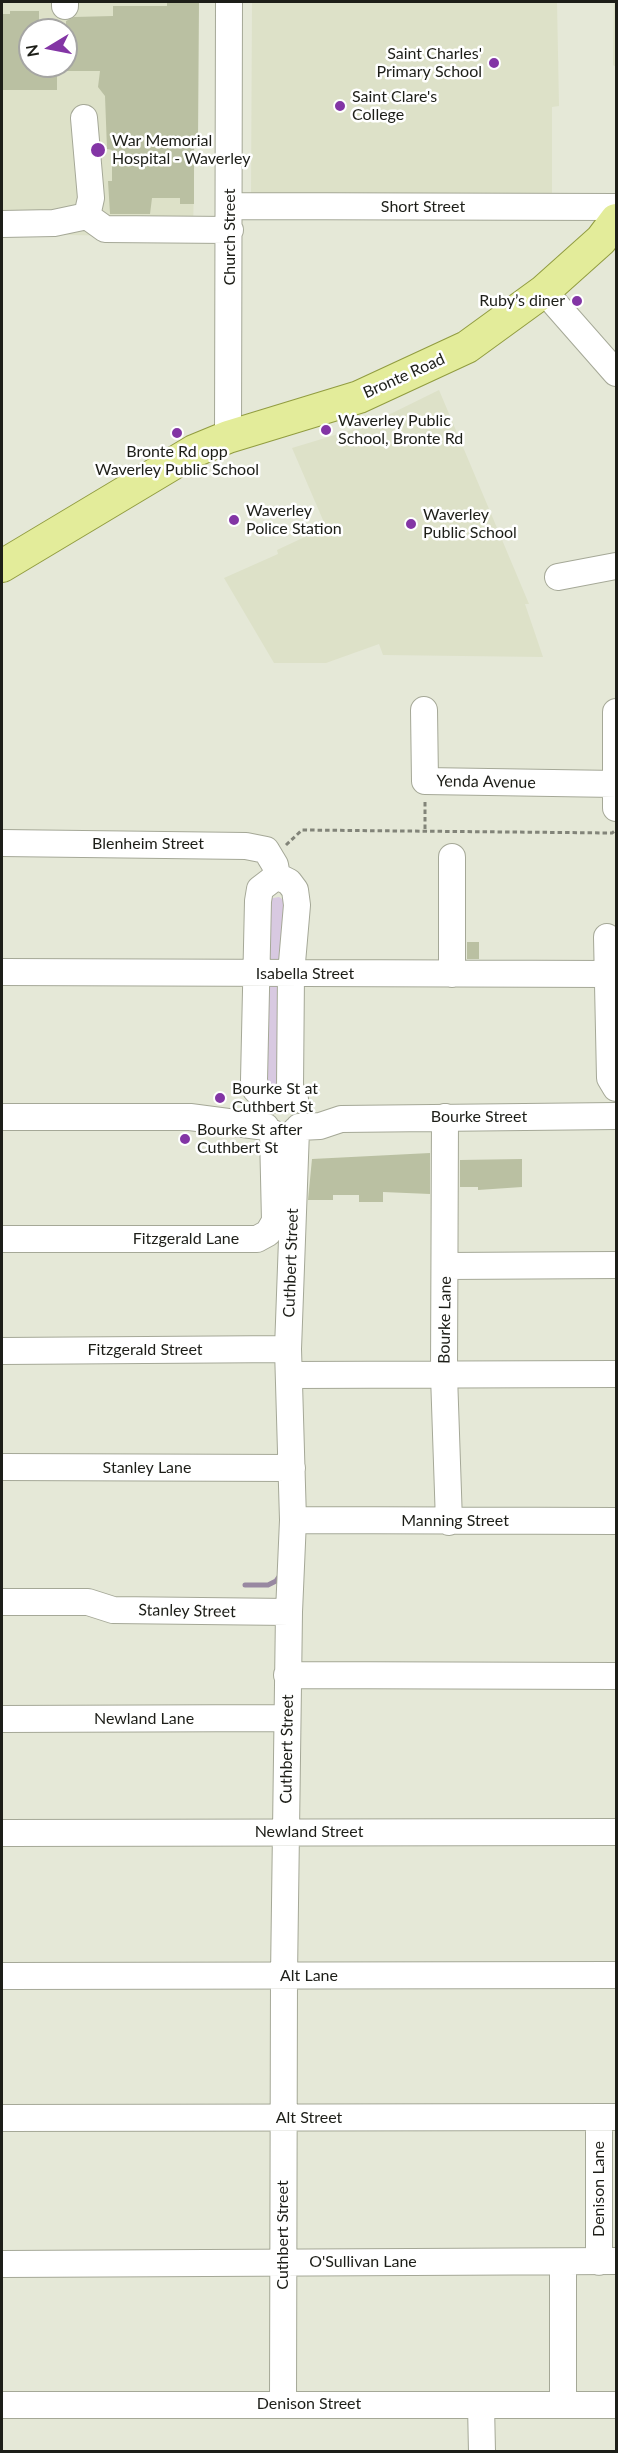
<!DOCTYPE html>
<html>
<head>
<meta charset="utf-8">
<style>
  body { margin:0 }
  #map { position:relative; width:618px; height:2453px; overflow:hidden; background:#e5e8d7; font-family:Lato,sans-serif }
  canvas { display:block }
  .frame { position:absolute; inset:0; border:3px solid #1d1e18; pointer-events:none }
  .north { position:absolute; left:18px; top:18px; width:60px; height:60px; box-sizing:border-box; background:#fff; border:2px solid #a5a5a3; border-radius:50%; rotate:260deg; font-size:16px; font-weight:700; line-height:24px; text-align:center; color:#1d1e18 }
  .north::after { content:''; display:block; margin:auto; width:21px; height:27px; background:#8335a5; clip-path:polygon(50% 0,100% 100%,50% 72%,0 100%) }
</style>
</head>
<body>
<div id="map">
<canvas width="618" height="2453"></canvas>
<div class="frame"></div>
<div class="north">N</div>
</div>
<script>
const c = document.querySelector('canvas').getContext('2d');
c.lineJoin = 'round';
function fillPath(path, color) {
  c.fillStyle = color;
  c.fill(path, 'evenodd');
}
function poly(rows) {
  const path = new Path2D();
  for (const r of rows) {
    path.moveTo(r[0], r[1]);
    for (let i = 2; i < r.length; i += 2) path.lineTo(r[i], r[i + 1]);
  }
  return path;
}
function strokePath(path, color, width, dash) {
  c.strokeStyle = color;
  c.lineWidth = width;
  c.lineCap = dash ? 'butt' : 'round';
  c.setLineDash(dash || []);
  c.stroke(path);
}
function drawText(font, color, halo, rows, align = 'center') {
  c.font = font + ' Lato,sans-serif';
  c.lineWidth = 5;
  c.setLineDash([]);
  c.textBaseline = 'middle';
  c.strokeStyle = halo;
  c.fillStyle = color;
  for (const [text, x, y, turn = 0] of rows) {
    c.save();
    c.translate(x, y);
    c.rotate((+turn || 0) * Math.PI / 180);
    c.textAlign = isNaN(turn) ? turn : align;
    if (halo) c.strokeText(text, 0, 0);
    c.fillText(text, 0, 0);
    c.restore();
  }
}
const built = poly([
  [2,2,197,2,193,237,2,234],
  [30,30,66,30,66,66,30,66],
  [252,2,557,2,559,106,552,107,552,200,251,199],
  [614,2,616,2,616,67,613,65],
  [439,390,529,604,525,604,543,657,383,655,379,644,326,663,274,663,224,578,278,554,277,550,326,527,292,448,368,425]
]);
const green = poly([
  [279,897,285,901,283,961,269,962,268,899],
  [279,983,282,1088,267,1089,265,1085,266,986]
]);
const stream = poly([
  [245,1585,268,1585,276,1581,281,1574]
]);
const building = poly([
  [167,2,199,2,198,141,194,141,194,204,180,204,180,198,152,198,150,214,110,214,108,181,112,181,112,150,107,149,105,96,98,87,100,71,66,71,66,21,74,17,113,16,113,6,167,6],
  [10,11,39,11,39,30,30,30,30,66,57,66,57,90,2,90,2,14,10,14],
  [467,942,479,942,479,959,467,959],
  [430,1153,430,1194,383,1192,383,1202,359,1202,359,1195,333,1195,333,1200,308,1200,312,1159],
  [522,1159,522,1187,478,1190,478,1187,460,1187,460,1160]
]);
const path = poly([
  [425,802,425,830],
  [286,845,302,830,612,833,616,830]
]);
const minor = poly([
  [65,6,65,2],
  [84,118,91,198,87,216],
  [230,206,616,207],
  [87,216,105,229,230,230],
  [2,224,54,223,87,216],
  [544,291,616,373],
  [228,437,229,2],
  [558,577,616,566],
  [424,710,425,781,616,784],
  [616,712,616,808],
  [2,843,246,846,266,850,275,865,277,876],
  [607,937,610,1078,616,1088],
  [2,972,608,974],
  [452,974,452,857],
  [269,1101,256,1090,254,1080,258,901,260,889,277,876,289,882,295,890,297,905,291,974,290,1087,295,1099],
  [2,1117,190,1117,266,1127],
  [445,1117,444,1375,449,1522],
  [299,1127,320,1126,341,1119,616,1116],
  [2,1239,257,1239,268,1233,275,1221,273,1133],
  [446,1266,616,1265],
  [2,1351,288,1349],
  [289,1375,616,1374],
  [2,1467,292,1468],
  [293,1520,616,1521],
  [2,1602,88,1602,113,1610,289,1612],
  [287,1675,616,1676],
  [2,1719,287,1718],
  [2,1833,616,1832],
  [2,1976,616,1975],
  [599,2117,599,2262],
  [2,2118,616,2117],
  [2,2264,616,2261],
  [283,2404,284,1976,289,1612,293,1520,288,1349,296,1130],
  [2,2405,616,2405],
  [481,2405,482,2452],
  [563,2405,563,2263]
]);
const major = poly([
  [2,566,194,451,228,437,359,397,467,347,544,291,601,240,616,220]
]);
const markers = [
  [494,63,6,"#8335a5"],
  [340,106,6,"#8335a5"],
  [98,150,8,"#8335a5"],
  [577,301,6,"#8335a5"],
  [326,430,6,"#8335a5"],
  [177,433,6,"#8335a5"],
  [234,520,6,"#8335a5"],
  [411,524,6,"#8335a5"],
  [220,1098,6,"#8335a5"],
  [185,1139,6,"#8335a5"]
];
const poiNames = [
  ["Saint Charles'",482,54,"right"],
  ["Primary School",482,72,"right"],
  ["Saint Clare's",352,97],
  ["College",352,115],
  ["War Memorial",112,141],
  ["Hospital - Waverley",112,159],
  ["Ruby’s diner",565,301,"right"],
  ["Waverley Public",338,421],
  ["School, Bronte Rd",338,439],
  ["Bronte Rd opp",177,452,"center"],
  ["Waverley Public School",177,470,"center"],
  ["Waverley",246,511],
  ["Police Station",246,529],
  ["Waverley",423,515],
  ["Public School",423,533],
  ["Bourke St at",232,1089],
  ["Cuthbert St",232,1107],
  ["Bourke St after",197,1130],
  ["Cuthbert St",197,1148]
];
const streetNames = [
  ["Short Street",423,207],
  ["Church Street",230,237,-90],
  ["Bronte Road",404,376,-24],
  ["Yenda Avenue",486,782,1],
  ["Blenheim Street",148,844],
  ["Isabella Street",305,974],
  ["Bourke Street",479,1117],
  ["Fitzgerald Lane",186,1239],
  ["Cuthbert Street",291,1263,-88],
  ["Bourke Lane",445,1320,-89],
  ["Fitzgerald Street",145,1350],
  ["Stanley Lane",147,1468],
  ["Manning Street",455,1521],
  ["Stanley Street",187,1611,1],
  ["Newland Lane",144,1719],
  ["Cuthbert Street",287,1749,-89],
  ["Newland Street",309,1832],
  ["Alt Lane",309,1976],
  ["Alt Street",309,2118],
  ["Denison Lane",599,2189,-90],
  ["Cuthbert Street",283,2235,-90],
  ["O'Sullivan Lane",363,2262],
  ["Denison Street",309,2404]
];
fillPath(built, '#dde1c8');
fillPath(green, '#d8c9e1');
strokePath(stream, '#9888a1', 5);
fillPath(building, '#bac0a2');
strokePath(minor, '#a5a897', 28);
strokePath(major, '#919c40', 34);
strokePath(path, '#828479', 3, [4.5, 3]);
strokePath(minor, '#fff', 26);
strokePath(major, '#e3ec9a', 32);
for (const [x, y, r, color] of markers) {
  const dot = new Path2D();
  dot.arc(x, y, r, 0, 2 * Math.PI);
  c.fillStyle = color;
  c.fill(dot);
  strokePath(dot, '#fff', 2);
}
drawText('16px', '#1d1e18', '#fff', poiNames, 'left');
drawText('16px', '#1d1e18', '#fff', streetNames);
</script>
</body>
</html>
